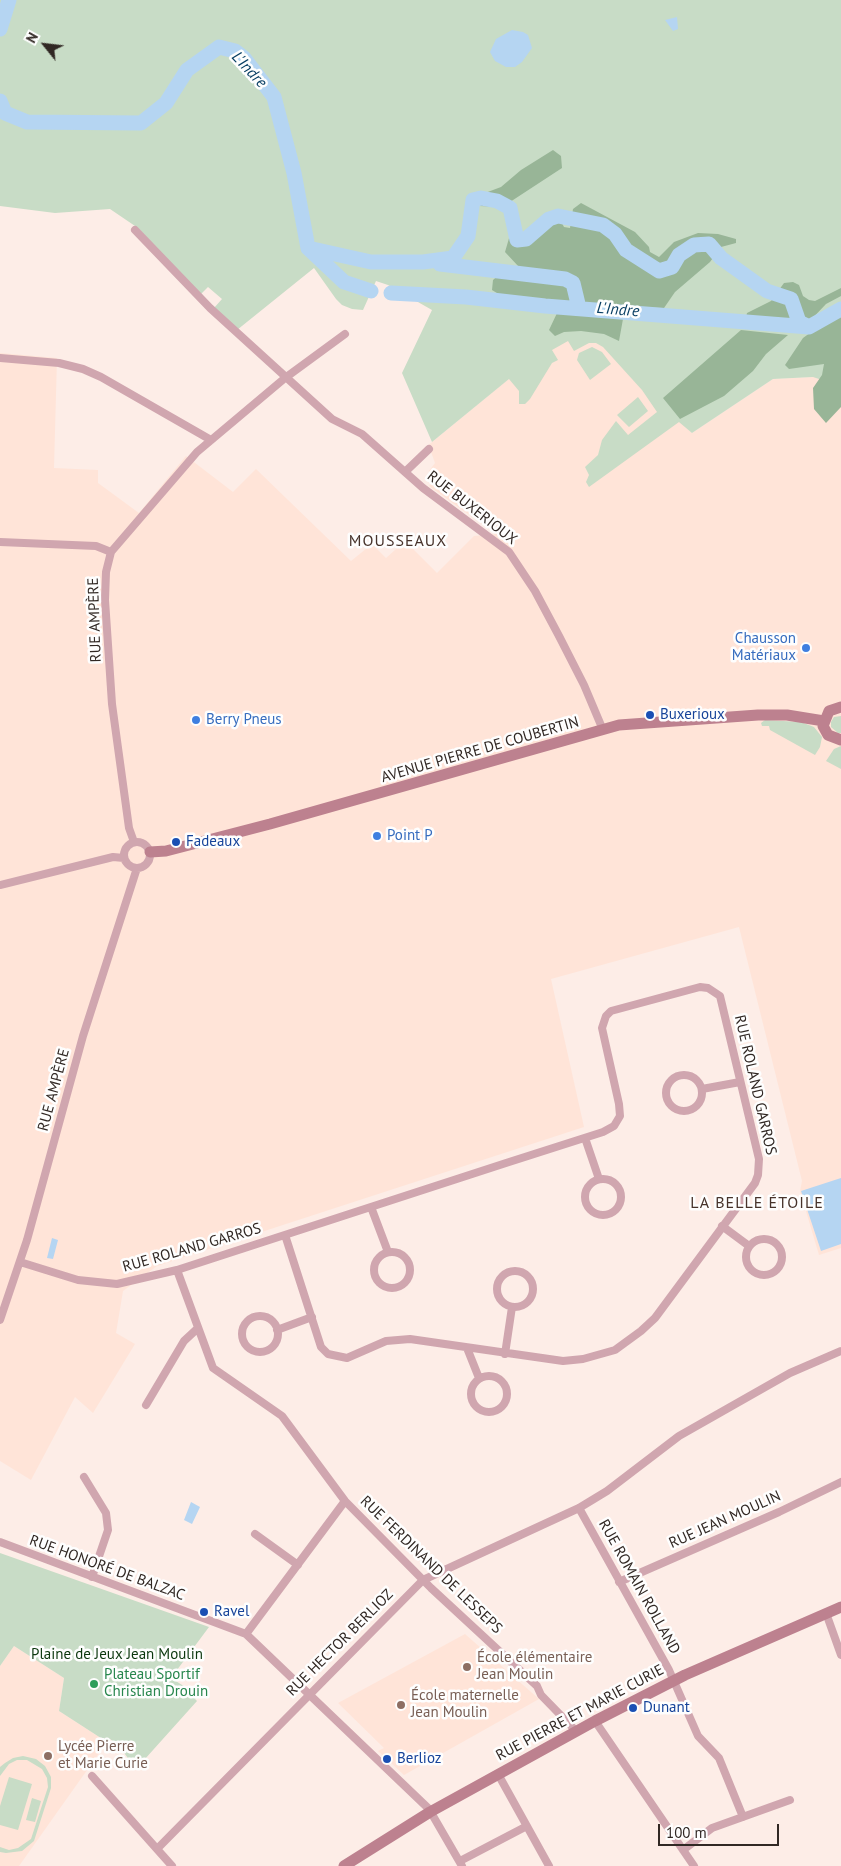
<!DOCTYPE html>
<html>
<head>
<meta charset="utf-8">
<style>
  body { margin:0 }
  #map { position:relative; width:841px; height:1866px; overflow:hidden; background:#fdede7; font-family:"PT Sans",sans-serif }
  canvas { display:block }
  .north { position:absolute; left:20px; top:20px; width:50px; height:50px; -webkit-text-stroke:4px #fefefe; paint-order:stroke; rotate:299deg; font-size:14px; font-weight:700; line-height:20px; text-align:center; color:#312824 }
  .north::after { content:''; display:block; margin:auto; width:18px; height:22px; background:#312824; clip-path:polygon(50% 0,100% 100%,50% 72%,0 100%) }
  .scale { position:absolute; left:658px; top:1824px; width:121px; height:22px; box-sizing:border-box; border:2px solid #312824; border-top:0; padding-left:6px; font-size:15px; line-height:18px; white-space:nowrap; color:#312824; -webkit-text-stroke:4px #fefefe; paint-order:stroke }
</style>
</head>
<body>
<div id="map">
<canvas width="841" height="1866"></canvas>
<div class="north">N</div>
<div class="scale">100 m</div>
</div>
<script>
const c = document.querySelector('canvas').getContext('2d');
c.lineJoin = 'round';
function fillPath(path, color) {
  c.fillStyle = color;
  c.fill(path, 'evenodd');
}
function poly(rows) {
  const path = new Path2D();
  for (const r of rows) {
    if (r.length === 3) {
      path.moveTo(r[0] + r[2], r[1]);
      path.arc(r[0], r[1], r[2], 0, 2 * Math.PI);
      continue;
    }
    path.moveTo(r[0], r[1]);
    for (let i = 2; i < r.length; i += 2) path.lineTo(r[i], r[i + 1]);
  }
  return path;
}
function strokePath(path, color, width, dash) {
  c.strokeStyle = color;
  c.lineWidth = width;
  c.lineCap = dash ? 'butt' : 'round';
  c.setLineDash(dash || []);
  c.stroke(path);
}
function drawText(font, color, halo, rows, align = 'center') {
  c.font = font + ' "PT Sans",sans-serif';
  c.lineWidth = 5;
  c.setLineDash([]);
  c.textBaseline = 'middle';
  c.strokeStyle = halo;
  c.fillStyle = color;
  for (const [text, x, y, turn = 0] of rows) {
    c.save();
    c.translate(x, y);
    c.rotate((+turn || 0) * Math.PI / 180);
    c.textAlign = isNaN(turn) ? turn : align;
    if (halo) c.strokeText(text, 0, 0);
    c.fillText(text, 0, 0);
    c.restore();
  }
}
const built = poly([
  [562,335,612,341,692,433,773,379,813,377,841,367,841,1248,819,1255,800,1191,802,1181,739,927,551,979,584,1127,157,1266,123,1291,116,1333,135,1344,93,1413,75,1397,31,1480,0,1461,0,353,57,358,54,468,98,470,98,483,139,513,186,456,233,492,256,469,351,561,372,544,386,558,405,541,437,573,474,536,496,534,429,486,436,476,429,471,435,463,430,449,426,447],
  [465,1634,539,1699,404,1775,378,1751,384,1748,338,1703],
  [14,1646,64,1678,59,1711,107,1742,19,1866,0,1866,0,1666]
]);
const green = poly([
  [0,0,841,0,841,367,822,380,813,377,773,379,692,433,679,422,589,487,586,482,589,475,585,467,598,455,602,440,616,421,628,435,657,412,642,390,603,347,596,343,589,343,574,351,568,341,552,350,558,360,552,363,530,399,525,404,519,404,519,391,509,379,432,442,402,373,432,310,388,285,376,281,363,310,352,309,342,305,336,299,314,268,237,330,214,308,222,299,208,287,200,295,138,228,110,209,55,213,0,206],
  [592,347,602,352,611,364,590,380,577,360,579,353],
  [638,397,648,411,629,427,617,415],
  [841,716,841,733,838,733,831,727,831,722,834,717],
  [765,720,801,722,814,727,822,737,820,747,815,755,770,730,769,726,762,726,761,723],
  [841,746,841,769,826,761,834,749],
  [0,1553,209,1627,171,1678,198,1695,195,1699,197,1701,136,1769,119,1746,110,1739,107,1742,59,1711,64,1678,14,1646,0,1666],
  [23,1756,36,1759,45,1766,51,1777,51,1788,34,1841,22,1851,6,1853,0,1852,0,1847,9,1850,18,1848,31,1839,48,1787,47,1778,42,1769,27,1760,17,1760,9,1764,0,1776,0,1767,5,1763,13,1758],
  [9,1777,32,1784,18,1830,0,1825,0,1806],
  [32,1798,41,1801,35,1822,26,1820]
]);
const forest = poly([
  [553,150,561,156,562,168,510,202,517,210,517,220,522,232,537,237,551,212,555,210,564,227,570,228,573,209,581,203,635,232,649,247,650,252,659,257,674,242,698,233,718,234,736,239,736,243,721,247,710,262,675,292,664,308,560,305,529,298,500,295,492,290,493,280,500,274,508,278,530,278,528,272,519,267,505,252,512,228,508,215,499,207,480,206,485,193,501,187,521,170],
  [793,282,799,285,803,296,809,300,815,301,841,288,841,296,826,304,806,325,746,317,747,313,771,301,784,283],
  [558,311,623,319,619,341,604,334,581,331,564,332,555,336,549,330],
  [841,317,841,407,826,423,814,409,813,388,822,375,824,364,789,369,785,365,803,338,829,319],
  [741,330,788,335,766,354,753,371,724,396,680,419,663,398]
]);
const water = poly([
  [677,17,678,29,673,31,665,20],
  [512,30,523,32,528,35,532,48,522,62,515,67,506,67,495,61,490,52,496,39],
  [841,1178,841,1244,821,1251,801,1191],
  [52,1238,58,1240,53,1259,47,1258],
  [191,1502,200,1507,192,1524,184,1520]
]);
const river = poly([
  [0,29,9,0],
  [0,101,5,113,27,122,141,123,166,103,187,70,219,47,235,51,244,58,274,97,294,173,308,248,344,282,371,291],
  [308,248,371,262,423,262,453,258,468,236,473,200,481,198,497,201,510,208,517,240,526,239,549,219,558,216,603,225,615,234,626,250,659,271,672,267,679,255,694,245,709,244,721,258,767,291,791,299,799,322,809,327],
  [440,264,565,279,573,283,579,308],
  [391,293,466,297,545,306,809,327,841,309]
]);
const street = poly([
  [135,230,210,308,332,419,362,434,423,488,509,552,535,591,559,636,584,685,603,730],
  [0,358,59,363,83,369,101,377,211,440],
  [405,472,429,449],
  [0,542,96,546,111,552],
  [134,842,129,828,112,704,105,600,106,572,111,552,197,452,285,378,345,334],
  [137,855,13],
  [0,885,113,857,124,858],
  [684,1093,18],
  [702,1089,740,1082],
  [585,1138,599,1179],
  [603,1197,18],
  [371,1207,388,1252],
  [722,1226,749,1246],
  [764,1257,18],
  [392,1270,18],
  [20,1262,78,1280,117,1284,177,1270,506,1163,603,1132,614,1126,620,1116,619,1104,602,1028,606,1016,611,1011,700,987,708,988,720,996,759,1159,758,1175,755,1183,655,1318,641,1331,615,1350,583,1359,563,1361,410,1339,386,1341,347,1358,328,1354,321,1347,285,1235],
  [177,1270,213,1368,282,1416,345,1501,431,1588,537,1686,541,1695,576,1731],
  [515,1289,18],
  [260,1334,18],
  [0,1320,27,1240,83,1036,137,868],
  [277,1330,312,1317],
  [467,1348,479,1378],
  [505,1354,512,1307],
  [489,1394,18],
  [146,1405,184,1341,198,1328],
  [84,1477,106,1513,108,1530,92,1577],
  [579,1508,669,1670,698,1736,719,1758,743,1817],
  [255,1534,298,1565],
  [0,1542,246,1634,429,1809,462,1866],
  [619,1582,779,1512,841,1482],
  [826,1613,841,1655],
  [246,1634,345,1501],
  [595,1721,694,1866],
  [498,1774,549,1866],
  [92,1776,172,1866],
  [157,1849,423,1580,579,1508,607,1491,679,1436,790,1373,841,1351],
  [683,1850,712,1828,790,1800],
  [460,1861,527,1826]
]);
const secondary = poly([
  [841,707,829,711,823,726,828,735,841,740],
  [150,852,166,851,270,824,619,725,758,715,787,715,824,721],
  [344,1866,430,1812,595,1721,685,1675,841,1607]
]);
const markers = [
  [806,648,5,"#3f7fe0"],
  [650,715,5,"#1a4fb4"],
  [196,720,5,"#3f7fe0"],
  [377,836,5,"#3f7fe0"],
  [176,842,5,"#1a4fb4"],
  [204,1612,5,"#1a4fb4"],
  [467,1667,5,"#8d6e63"],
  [94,1684,5,"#2e9e5b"],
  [401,1705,5,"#8d6e63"],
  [633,1708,5,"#1a4fb4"],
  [48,1756,5,"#8d6e63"],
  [387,1759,5,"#1a4fb4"]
];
const streetNames = [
  ["RUE BUXERIOUX",472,508,38],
  ["RUE AMPÈRE",95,620,-92],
  ["AVENUE PIERRE DE COUBERTIN",480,750,-16],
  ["RUE ROLAND GARROS",755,1085,77],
  ["RUE AMPÈRE",54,1090,-75],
  ["RUE ROLAND GARROS",192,1248,-16],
  ["RUE JEAN MOULIN",725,1520,-24],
  ["RUE FERDINAND DE LESSEPS",431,1565,44],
  ["RUE HONORÉ DE BALZAC",107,1568,20],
  ["RUE ROMAIN ROLLAND",639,1587,61],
  ["RUE HECTOR BERLIOZ",340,1643,-45],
  ["RUE PIERRE ET MARIE CURIE",580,1713,-28]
];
const shopNames = [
  ["Chausson",796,639,"right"],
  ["Matériaux",796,656,"right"],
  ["Berry Pneus",206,720],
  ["Point P",387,836]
];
const transitNames = [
  ["Buxerioux",660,715],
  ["Fadeaux",186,842],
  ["Ravel",214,1612],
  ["Dunant",643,1708],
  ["Berlioz",397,1759]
];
const parkNames = [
  ["Plaine de Jeux Jean Moulin",117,1655]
];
const educationNames = [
  ["École élémentaire",477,1658],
  ["Jean Moulin",477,1675],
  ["École maternelle",411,1696],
  ["Jean Moulin",411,1713],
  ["Lycée Pierre",58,1747],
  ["et Marie Curie",58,1764]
];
const leisureNames = [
  ["Plateau Sportif",104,1675],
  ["Christian Drouin",104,1692]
];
const waterNames = [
  ["L'Indre",249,70,47],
  ["L'Indre",618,310,5]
];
const neighbourhoodNames = [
  ["MOUSSEAUX",398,541],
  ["LA BELLE ÉTOILE",757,1203]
];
fillPath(built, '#ffe4d8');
fillPath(green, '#c8dcc6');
fillPath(forest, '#98b597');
fillPath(water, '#b5d5f2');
strokePath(river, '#b5d5f2', 15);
strokePath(street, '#d0a6af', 8);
strokePath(secondary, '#bd818f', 11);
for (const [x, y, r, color] of markers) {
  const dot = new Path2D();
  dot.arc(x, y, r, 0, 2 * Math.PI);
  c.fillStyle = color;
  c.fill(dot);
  strokePath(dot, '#fefefe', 2);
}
drawText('15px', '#312824', '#fefefe', streetNames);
drawText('15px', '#366cbe', '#fefefe', shopNames, 'left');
drawText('15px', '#164399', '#fefefe', transitNames, 'left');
drawText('15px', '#0b370d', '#fefefe', parkNames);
drawText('15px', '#785e54', '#fefefe', educationNames, 'left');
drawText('15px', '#27864d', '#fefefe', leisureNames, 'left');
drawText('italic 16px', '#083e63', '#fefefe', waterNames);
c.letterSpacing = '1px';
drawText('16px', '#47332b', '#fefefe', neighbourhoodNames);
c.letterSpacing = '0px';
</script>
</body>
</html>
